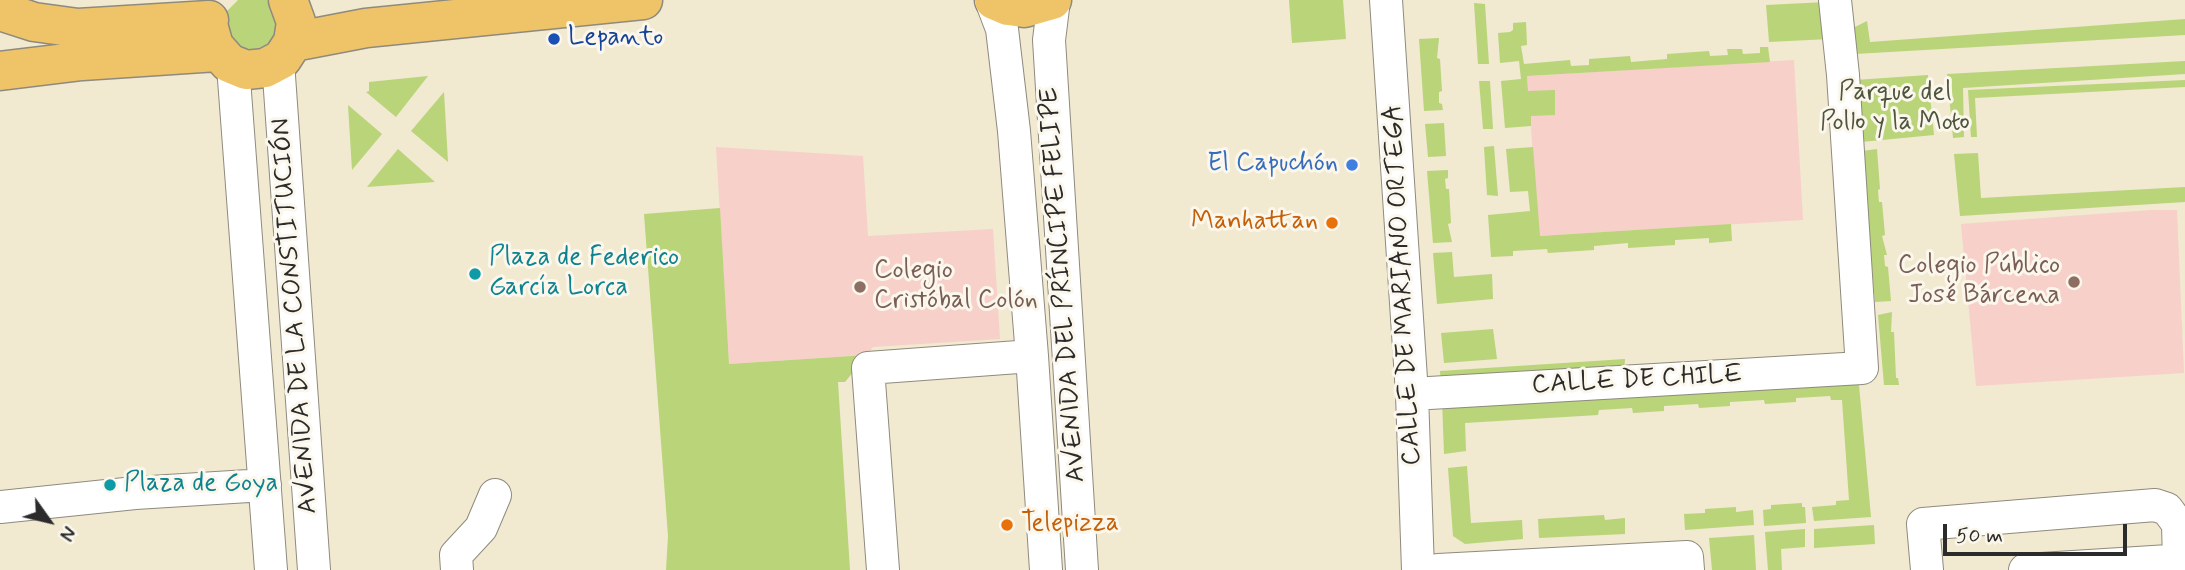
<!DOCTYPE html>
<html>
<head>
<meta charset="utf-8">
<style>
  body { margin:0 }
  #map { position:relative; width:2185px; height:570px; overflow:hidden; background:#f1e9d0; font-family:Mynerve,sans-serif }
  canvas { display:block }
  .north { position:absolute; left:14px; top:486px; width:70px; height:70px; -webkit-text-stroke:5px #fbf7ec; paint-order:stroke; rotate:124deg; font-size:19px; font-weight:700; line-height:28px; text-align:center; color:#2b2b2b }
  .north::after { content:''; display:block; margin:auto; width:24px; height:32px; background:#2b2b2b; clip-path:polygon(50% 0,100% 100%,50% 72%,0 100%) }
  .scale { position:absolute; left:1943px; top:524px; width:184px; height:32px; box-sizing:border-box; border:4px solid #2b2b2b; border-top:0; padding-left:9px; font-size:21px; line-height:24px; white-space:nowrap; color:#2b2b2b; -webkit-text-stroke:5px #fbf7ec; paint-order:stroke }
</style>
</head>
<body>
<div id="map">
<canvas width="2185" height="570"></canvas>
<div class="north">N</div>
<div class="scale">50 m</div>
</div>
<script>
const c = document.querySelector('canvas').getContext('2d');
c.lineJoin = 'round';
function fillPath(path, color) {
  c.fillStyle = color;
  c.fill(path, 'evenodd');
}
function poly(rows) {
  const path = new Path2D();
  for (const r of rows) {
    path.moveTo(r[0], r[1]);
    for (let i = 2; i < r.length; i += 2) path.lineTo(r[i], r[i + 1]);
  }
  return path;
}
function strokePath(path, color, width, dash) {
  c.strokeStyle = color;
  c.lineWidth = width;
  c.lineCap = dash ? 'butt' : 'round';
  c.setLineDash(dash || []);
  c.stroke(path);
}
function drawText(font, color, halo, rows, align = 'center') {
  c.font = font + ' Mynerve,sans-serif';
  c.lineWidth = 6;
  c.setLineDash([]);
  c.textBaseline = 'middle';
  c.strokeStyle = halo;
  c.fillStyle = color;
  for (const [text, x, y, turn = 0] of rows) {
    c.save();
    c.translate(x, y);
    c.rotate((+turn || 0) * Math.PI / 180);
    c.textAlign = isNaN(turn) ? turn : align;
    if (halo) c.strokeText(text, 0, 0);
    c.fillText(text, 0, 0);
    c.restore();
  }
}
const built = poly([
  [1794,60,1803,220,1539,236,1530,116,1555,91,1528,91,1527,76],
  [716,147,863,156,868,236,993,229,1000,339,873,347,867,355,729,364],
  [2151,210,2177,210,2184,373,1976,386,1961,224]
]);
const green = poly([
  [238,0,267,0,272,3,283,27,263,55,230,46,226,12],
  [1289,0,1343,0,1346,39,1292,43],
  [1826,2,1829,39,1769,42,1766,5],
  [1474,3,1485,4,1489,64,1478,64],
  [2185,19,2185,35,1855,54,1851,29,1867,21,1870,42],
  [1526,22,1527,45,1521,46,1524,64,1570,60,1571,66,1589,65,1589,59,1630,56,1631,62,1667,59,1667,54,1709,51,1710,56,1728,55,1727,49,1742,49,1743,54,1760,53,1760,47,1768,47,1770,62,1527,76,1528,91,1555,90,1555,115,1531,116,1531,126,1505,128,1501,81,1521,79,1519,61,1500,63,1498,33,1510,32,1513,30,1513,23],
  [1439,38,1437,58,1440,59,1442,91,1439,92,1439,103,1442,104,1443,110,1424,111,1419,39],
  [2185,61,2185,74,1963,88,1964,137,1953,138,1947,74],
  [1928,75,1934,135,1861,142,1855,80],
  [428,76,396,117,366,92,369,91,369,82],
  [2185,80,2185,87,1975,98,1977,137,1971,137,1968,90],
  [1479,81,1490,81,1493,129,1483,129],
  [444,92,448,162,411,131],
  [348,105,382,134,352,170],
  [1444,123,1446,156,1428,157,1425,124],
  [1494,146,1498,196,1487,195,1484,147],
  [1533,147,1540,236,1731,224,1732,241,1709,243,1709,238,1675,240,1675,245,1628,248,1628,243,1594,246,1594,250,1548,253,1547,249,1513,251,1513,256,1491,257,1488,215,1530,211,1528,191,1510,192,1506,149],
  [398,149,435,182,367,187],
  [1877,149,1880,189,1878,190,1879,202,1882,202,1885,235,1882,236,1887,255,1884,255,1885,266,1888,267,1891,301,1875,302,1862,151],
  [1978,153,1981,198,2185,187,2185,202,1960,216,1954,154],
  [1448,170,1448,178,1445,179,1446,189,1449,189,1451,223,1448,224,1452,242,1433,243,1427,171],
  [720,208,729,364,867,355,845,382,838,382,850,570,666,570,668,536,644,214],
  [1452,252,1454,277,1492,274,1493,299,1437,304,1433,253],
  [1892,312,1891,332,1894,332,1896,378,1898,378,1899,385,1884,385,1878,315],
  [1493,329,1497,359,1444,363,1441,333],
  [1625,359,1624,374,1441,387,1440,371],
  [1858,374,1871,517,1814,521,1812,507,1836,505,1836,501,1849,500,1842,400,1831,400,1830,396,1796,398,1796,402,1765,404,1764,400,1730,402,1730,406,1699,408,1698,404,1664,406,1664,411,1633,413,1632,408,1599,410,1598,415,1465,423,1466,451,1444,454,1442,400],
  [1467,466,1471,523,1522,520,1523,539,1465,544,1453,536,1448,468],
  [1802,503,1802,507,1805,507,1806,523,1764,526,1763,510,1771,509,1771,505],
  [1736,507,1736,512,1753,510,1754,525,1685,530,1684,514,1705,513,1705,509],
  [1604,515,1605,520,1625,518,1625,534,1539,538,1538,519],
  [1874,525,1875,544,1814,548,1814,529],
  [1805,529,1805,547,1781,549,1782,570,1768,570,1765,532],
  [1754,535,1756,570,1712,570,1709,538]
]);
const minor = poly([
  [991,0,1002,29,1014,131,1032,356,1046,570],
  [1054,0,1049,40,1082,570],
  [1386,0,1412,394,1418,570],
  [278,62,314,570],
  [233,66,271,570],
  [1412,394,1862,368,1843,75,1835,0],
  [0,507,135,493,265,485],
  [457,570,456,555,481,528,495,495],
  [883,570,868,368,1032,356],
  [1438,570,1687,557,1688,570],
  [1927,570,1923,524,2155,505,2167,509,2178,524,2179,561],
  [2025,570,2185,560]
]);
const major = poly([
  [994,0,1008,6,1024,8,1052,0],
  [0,11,34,22,78,28,209,20],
  [209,28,214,46,229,63,246,70,265,68,282,59,293,42,296,22,288,0],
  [293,42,366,28,643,0],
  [0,71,82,61,217,52]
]);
const markers = [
  [554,39,7,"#1a4fb4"],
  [1352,165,7,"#3f7fe0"],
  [1332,223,7,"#e8710a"],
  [475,274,7,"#0f9aa8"],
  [2074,282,7,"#8d6e63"],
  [860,287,7,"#8d6e63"],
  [110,485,7,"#0f9aa8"],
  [1007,525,7,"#e8710a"]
];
const transitNames = [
  ["Lepanto",568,39]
];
const parkNames = [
  ["Parque del",1895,94],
  ["Pollo y la Moto",1895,124]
];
const shopNames = [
  ["El Capuchón",1338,165]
];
const foodNames = [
  ["Manhattan",1318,223],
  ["Telepizza",1021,525,"left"]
];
const cultureNames = [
  ["Plaza de Federico",489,259],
  ["García Lorca",489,289],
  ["Plaza de Goya",124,485]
];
const educationNames = [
  ["Colegio Público",2060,267],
  ["José Bárcena",2060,297],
  ["Colegio",874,272,"left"],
  ["Cristóbal Colón",874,302,"left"]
];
const streetNames = [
  ["AVENIDA DEL PRÍNCIPE FELIPE",1064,285,-94],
  ["CALLE DE MARIANO ORTEGA",1404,285,-93],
  ["AVENIDA DE LA CONSTITUCIÓN",296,316,-94],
  ["CALLE DE CHILE",1637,381,-3]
];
fillPath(built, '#f7d0c9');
fillPath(green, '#b9d479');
strokePath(minor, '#8e8a7e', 34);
strokePath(major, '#8e8a7e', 41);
strokePath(minor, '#fff', 32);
strokePath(major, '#efc469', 38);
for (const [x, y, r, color] of markers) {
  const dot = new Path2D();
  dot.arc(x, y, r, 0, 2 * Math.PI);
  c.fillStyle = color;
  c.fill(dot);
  strokePath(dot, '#fbf7ec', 2.5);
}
drawText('26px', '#164399', '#fbf7ec', transitNames, 'left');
drawText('26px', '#4e553e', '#fbf7ec', parkNames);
drawText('26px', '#366cbe', '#fbf7ec', shopNames, 'right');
drawText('26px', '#c56008', '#fbf7ec', foodNames, 'right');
drawText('26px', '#0d838f', '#fbf7ec', cultureNames, 'left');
drawText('26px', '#785e54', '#fbf7ec', educationNames, 'right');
drawText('26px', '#2b2b2b', '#fbf7ec', streetNames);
</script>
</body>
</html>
